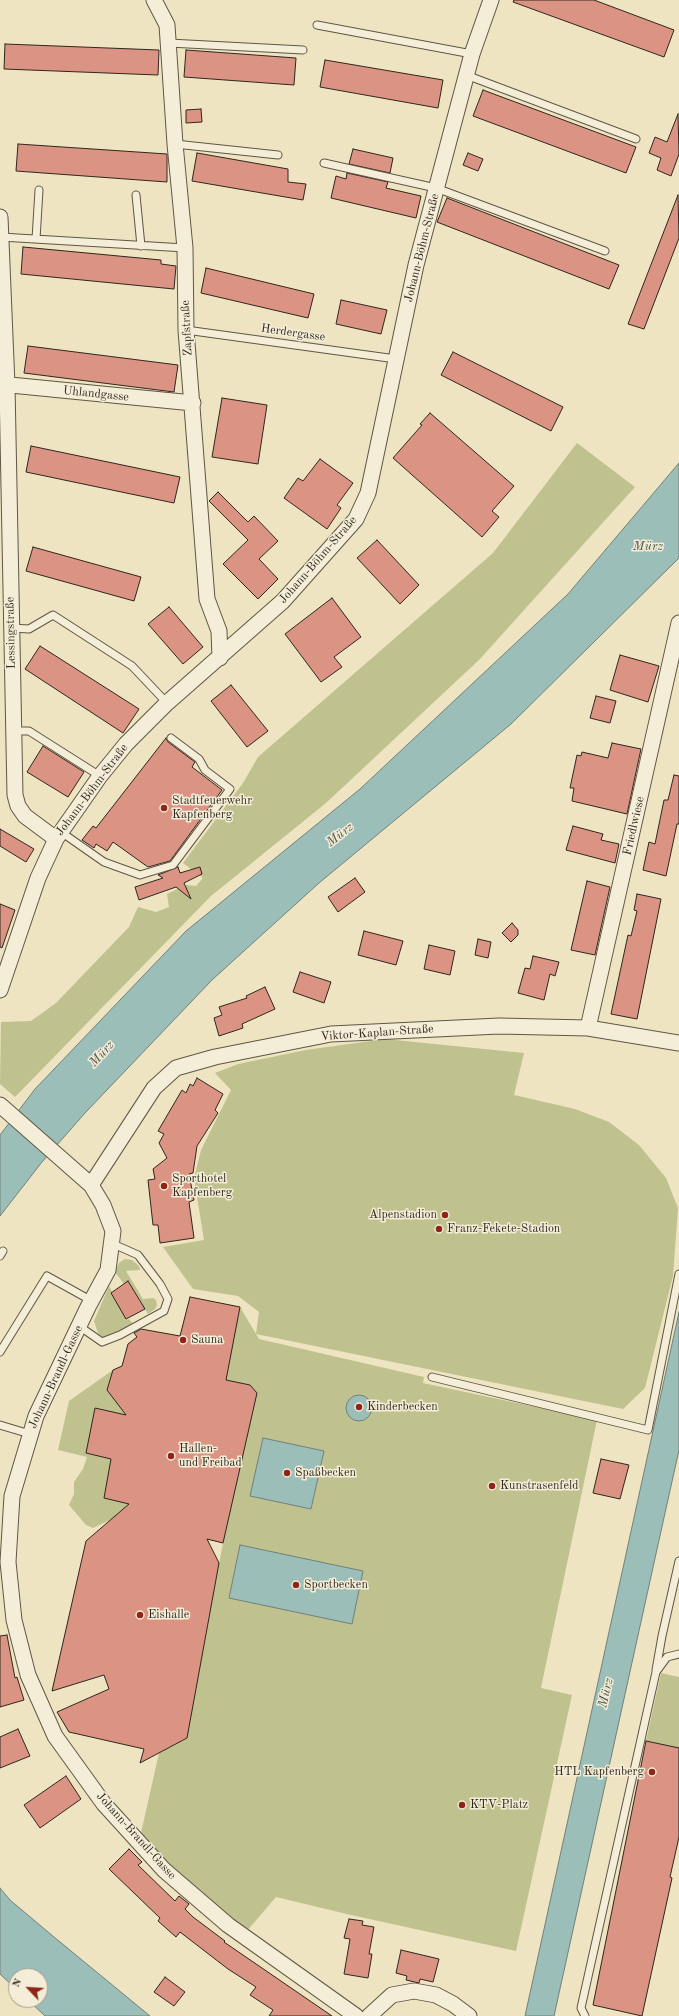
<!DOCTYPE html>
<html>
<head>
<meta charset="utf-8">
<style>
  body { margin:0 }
  #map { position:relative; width:679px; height:2016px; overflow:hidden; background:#eee4c1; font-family:"Old Standard TT",serif }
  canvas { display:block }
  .north { position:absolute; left:8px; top:1968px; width:40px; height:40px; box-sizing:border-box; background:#f4edd7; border:1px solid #a59d8d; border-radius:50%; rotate:295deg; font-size:11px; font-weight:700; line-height:16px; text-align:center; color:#2f261d }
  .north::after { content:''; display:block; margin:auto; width:14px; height:18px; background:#8f2418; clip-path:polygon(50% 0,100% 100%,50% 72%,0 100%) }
</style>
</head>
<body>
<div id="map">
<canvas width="679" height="2016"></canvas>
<div class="north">N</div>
</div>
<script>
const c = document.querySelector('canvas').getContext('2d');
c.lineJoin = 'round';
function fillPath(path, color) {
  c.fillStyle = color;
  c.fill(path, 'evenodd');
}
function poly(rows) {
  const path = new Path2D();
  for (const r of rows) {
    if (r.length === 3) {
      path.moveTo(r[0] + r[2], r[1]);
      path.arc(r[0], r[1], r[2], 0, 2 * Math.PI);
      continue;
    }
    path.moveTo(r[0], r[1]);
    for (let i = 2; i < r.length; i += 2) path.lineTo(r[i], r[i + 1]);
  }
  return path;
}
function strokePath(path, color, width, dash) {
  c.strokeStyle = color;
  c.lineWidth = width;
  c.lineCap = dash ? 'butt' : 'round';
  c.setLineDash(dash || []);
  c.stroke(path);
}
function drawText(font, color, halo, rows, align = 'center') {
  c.font = font + ' "Old Standard TT",serif';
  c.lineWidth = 3;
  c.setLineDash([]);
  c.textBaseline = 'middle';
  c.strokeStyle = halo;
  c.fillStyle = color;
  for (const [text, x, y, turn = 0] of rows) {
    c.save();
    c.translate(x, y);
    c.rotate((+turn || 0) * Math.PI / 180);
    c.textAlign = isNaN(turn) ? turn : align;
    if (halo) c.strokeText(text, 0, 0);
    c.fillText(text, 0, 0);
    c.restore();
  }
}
const green = poly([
  [577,443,635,487,479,660,326,803,211,896,15,1097,0,1084,1,1022,31,1021,56,1003,129,927,138,907,156,912,169,907,167,894,186,885,196,886,203,878,183,863,243,783,258,757,493,553],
  [385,1039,524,1053,514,1095,575,1109,609,1122,639,1145,666,1178,678,1208,673,1276,645,1388,623,1409,256,1334,259,1339,424,1377,423,1383,597,1420,541,1688,572,1695,516,1951,351,1915,276,1897,246,1932,174,1869,141,1833,159,1753,186,1739,223,1543,112,1519,93,1528,86,1525,69,1505,74,1494,74,1482,83,1469,87,1457,58,1450,69,1401,113,1370,122,1366,128,1344,145,1330,180,1336,190,1297,240,1307,256,1334,259,1312,238,1296,193,1289,163,1247,204,1240,194,1178,201,1150,231,1090,215,1073,238,1064,306,1050],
  [125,1259,132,1260,139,1266,140,1270,126,1271,143,1299,153,1298,156,1300,157,1305,155,1309,148,1314,128,1282,124,1284,115,1272,119,1263],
  [109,1286,127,1320,129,1319,133,1324,112,1337,102,1337,98,1333,94,1321],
  [661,1673,679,1677,679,1748,646,1741]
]);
const water = poly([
  [679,463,679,558,511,724,319,883,212,980,85,1113,42,1162,0,1216,0,1135,35,1089,186,931,360,789,568,594,679,463],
  [679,1312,679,1450,665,1513,554,2016,525,2016,679,1312],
  [359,1408,13],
  [263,1438,324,1451,311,1509,250,1496,263,1438],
  [240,1545,363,1571,352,1624,229,1598,240,1545],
  [0,1888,10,1900,54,1937,150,2016,45,2016,28,2000,40,2000,40,1976,16,1976,16,1989,0,1974,0,1888]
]);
const building = poly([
  [514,0,594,0,674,30,664,57,513,2,514,0],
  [5,44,159,50,158,75,4,69,5,44],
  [186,50,296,58,294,85,184,77,186,50],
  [325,60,443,80,438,108,320,87,325,60],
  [483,90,636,147,626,173,473,116,483,90],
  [201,109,202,122,186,123,186,110,201,109],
  [678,114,679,154,671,176,657,170,661,158,649,153,655,137,667,142,678,114],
  [18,144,167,154,167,182,16,171,18,144],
  [353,149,393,158,390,173,349,164,353,149],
  [197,153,288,169,288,182,306,184,303,200,192,181,197,153],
  [468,153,483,159,478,171,463,165,468,153],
  [347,173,388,182,386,188,421,196,416,218,331,198,336,176,346,179,347,173],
  [678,195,679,238,644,329,628,324,678,195],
  [447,198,619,265,609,289,437,222,447,198],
  [23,247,161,260,161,264,176,266,174,289,21,274,23,247],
  [206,268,314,294,308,318,201,293,206,268],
  [341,300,387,310,381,334,336,324,341,300],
  [28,346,178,365,174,392,24,373,28,346],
  [453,352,563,407,551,431,441,375,453,352],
  [222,398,267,405,258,464,212,457,222,398],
  [430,413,514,486,492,511,499,517,482,537,393,458,422,425,420,424,430,413],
  [31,446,180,477,174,503,26,472,31,446],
  [320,459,353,483,337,505,341,508,327,529,284,498,298,478,303,481,320,459],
  [218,492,248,522,254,516,278,541,259,559,278,579,258,599,223,564,248,540,209,501,218,492],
  [377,540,419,585,400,604,357,558,377,540],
  [33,547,141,577,134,601,26,571,33,547],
  [332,598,361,637,334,657,342,667,321,682,285,634,332,598],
  [169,607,203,647,183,664,148,624,169,607],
  [40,646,139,709,123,733,25,669,40,646],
  [620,655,659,666,648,702,610,690,620,655],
  [231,685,268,731,247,747,211,701,231,685],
  [596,696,616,701,610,723,590,718,596,696],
  [166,738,168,742,195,762,192,767,222,790,170,861,148,867,113,842,107,851,96,844,94,848,82,840,93,826,96,828,166,738],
  [612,743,641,749,627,814,572,801,574,788,570,788,577,755,581,756,582,752,608,758,612,743],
  [43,746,84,772,68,797,27,772,43,746],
  [674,775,679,776,679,824,677,824,666,876,643,870,649,842,655,844,664,800,668,800,674,775],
  [573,826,603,834,601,840,619,844,615,863,566,850,573,826],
  [0,829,34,849,26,862,0,846,0,829],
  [178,867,180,873,200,867,202,874,184,883,191,899,176,887,139,900,135,887,163,878,158,875,178,867],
  [355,878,365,892,338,912,328,897,355,878],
  [587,881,610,887,595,955,571,950,587,881],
  [637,894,661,899,637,1019,611,1014,628,935,631,936,637,911,634,910,637,894],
  [0,904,15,910,2,948,0,947,0,904],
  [512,923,518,930,518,935,511,942,502,933,512,923],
  [364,931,403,941,396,965,358,955,364,931],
  [478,939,491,942,488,958,475,955,478,939],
  [429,945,455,951,450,975,424,969,429,945],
  [533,956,559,962,555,976,550,974,544,1000,518,993,525,968,530,969,533,956],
  [300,972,331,982,324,1003,293,992,300,972],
  [265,987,275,1009,242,1024,243,1028,219,1036,214,1018,222,1015,219,1007,247,998,246,996,265,987],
  [197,1078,223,1094,215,1110,218,1113,197,1146,193,1173,189,1174,194,1200,189,1202,194,1238,160,1243,158,1225,153,1225,148,1180,155,1179,153,1169,167,1158,159,1143,164,1134,158,1131,182,1090,186,1093,190,1084,193,1086,197,1078],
  [128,1281,145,1309,126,1319,111,1293,128,1281],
  [190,1297,240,1307,226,1380,250,1385,257,1393,223,1543,207,1539,219,1563,187,1738,140,1763,144,1749,69,1732,57,1712,109,1689,104,1675,52,1691,86,1541,129,1504,104,1498,111,1459,86,1453,95,1408,126,1415,107,1390,113,1370,122,1366,128,1344,137,1337,134,1333,141,1329,180,1336,190,1297],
  [601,1459,629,1465,620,1499,593,1493,601,1459],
  [7,1635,15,1678,17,1677,24,1700,0,1707,0,1636,7,1635],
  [18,1729,30,1756,0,1768,0,1737,18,1729],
  [646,1741,679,1748,679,1837,670,1877,672,1878,642,2016,593,2005,646,1741],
  [66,1776,81,1799,40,1828,24,1805,66,1776],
  [129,1849,142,1862,138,1865,175,1901,179,1896,189,1904,185,1909,193,1917,225,1941,224,1942,332,2016,269,2016,273,2010,250,1995,256,1987,228,1969,180,1932,176,1937,158,1921,160,1918,109,1869,129,1849],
  [349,1919,363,1921,362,1925,374,1927,369,1954,372,1954,368,1978,344,1974,350,1939,344,1938,349,1919],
  [401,1950,439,1959,433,1982,420,1979,419,1983,406,1980,407,1976,396,1973,401,1950],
  [165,1977,185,1992,174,2006,154,1992,165,1977]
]);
const service = poly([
  [317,25,472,54],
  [169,43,303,50],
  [466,75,636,139],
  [175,144,278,155],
  [324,163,436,188,605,251],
  [136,195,141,246],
  [1,237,185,248],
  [36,239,39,190],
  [186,330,396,359],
  [11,628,29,629,53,615,132,666,167,703],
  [13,731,29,731,100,776],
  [61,832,104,862,140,875,173,865,230,789,205,770,199,759,171,738],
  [0,1256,3,1251],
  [79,1326,102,1342,120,1335,164,1311,168,1299,160,1284,138,1255,111,1243],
  [0,1352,47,1276,92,1301],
  [432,1377,648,1430,679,1274],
  [0,1425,30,1434],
  [656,1670,662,1636,679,1561],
  [585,2016,581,2008,656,1672,667,1657,679,1654]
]);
const minor = poly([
  [154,0,167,25,175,144,185,248,186,330,207,599,219,631,220,658],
  [0,217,7,385,15,795,18,806,25,816,56,839],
  [0,384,193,403],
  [0,990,38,878,56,839,100,776,126,744,167,703,283,601,356,519,368,493,416,265,472,54,491,0],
  [588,1028,679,623],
  [0,1105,91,1185,103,1205,113,1231,108,1270,88,1307,36,1416,12,1496,8,1562,14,1620,28,1675,55,1736,104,1804,164,1870,228,1925,356,2016],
  [91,1185,154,1088,176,1068,215,1057,331,1034,499,1026,588,1028,679,1043],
  [369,2016,392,1995,414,1991,436,1995,453,2004,469,2016]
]);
const markers = [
  [164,808,4,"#8f2418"],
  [164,1186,4,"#8f2418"],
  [445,1215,4,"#8f2418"],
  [439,1229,4,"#8f2418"],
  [183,1340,4,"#8f2418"],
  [359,1407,4,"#8f2418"],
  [171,1456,4,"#8f2418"],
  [287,1473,4,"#8f2418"],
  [492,1486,4,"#8f2418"],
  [296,1585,4,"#8f2418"],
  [140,1615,4,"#8f2418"],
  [652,1772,4,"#8f2418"],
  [462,1805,4,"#8f2418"]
];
const streetNames = [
  ["Johann-Böhm-Straße",422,248,-76],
  ["Zapfstraße",187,328,-93],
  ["Herdergasse",293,333,8],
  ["Uhlandgasse",96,394,6],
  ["Johann-Böhm-Straße",318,560,-49],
  ["Lessingstraße",11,633,-91],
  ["Johann-Böhm-Straße",92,790,-53],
  ["Friedlwiese",634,826,-77],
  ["Viktor-Kaplan-Straße",377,1033,-4],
  ["Johann-Brandl-Gasse",56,1377,-65],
  ["Johann-Brandl-Gasse",136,1836,48]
];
const poiNames = [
  ["Stadtfeuerwehr",172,801],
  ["Kapfenberg",172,815],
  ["Sporthotel",172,1179],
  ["Kapfenberg",172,1193],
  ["Alpenstadion",437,1215,"right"],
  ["Franz-Fekete-Stadion",447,1229],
  ["Sauna",191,1340],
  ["Kinderbecken",367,1407],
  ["Hallen-",179,1449],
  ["und Freibad",179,1463],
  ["Spaßbecken",295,1473],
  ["Kunstrasenfeld",500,1486],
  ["Sportbecken",304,1585],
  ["Eishalle",148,1615],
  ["HTL Kapfenberg",644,1772,"right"],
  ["KTV-Platz",470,1805]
];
const waterNames = [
  ["Mürz",648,547],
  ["Mürz",340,835,-38],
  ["Mürz",102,1054,-48],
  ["Mürz",606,1693,-77]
];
fillPath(green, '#bfc28e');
fillPath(water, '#9bbeb9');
strokePath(water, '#70817b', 1);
fillPath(building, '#db9384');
strokePath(building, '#2f261d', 1);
strokePath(service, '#5f5646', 9);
strokePath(minor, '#5f5646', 17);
strokePath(service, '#f4edd7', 7);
strokePath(minor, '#f4edd7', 15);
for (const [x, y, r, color] of markers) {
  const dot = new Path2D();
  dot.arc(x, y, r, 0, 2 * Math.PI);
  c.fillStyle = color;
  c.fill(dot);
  strokePath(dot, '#f4edd7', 1.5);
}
drawText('12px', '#2f261d', '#f4edd7', streetNames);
drawText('12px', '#2f261d', '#f4edd7', poiNames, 'left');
drawText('italic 13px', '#4f544c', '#f4edd7', waterNames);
</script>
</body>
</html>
